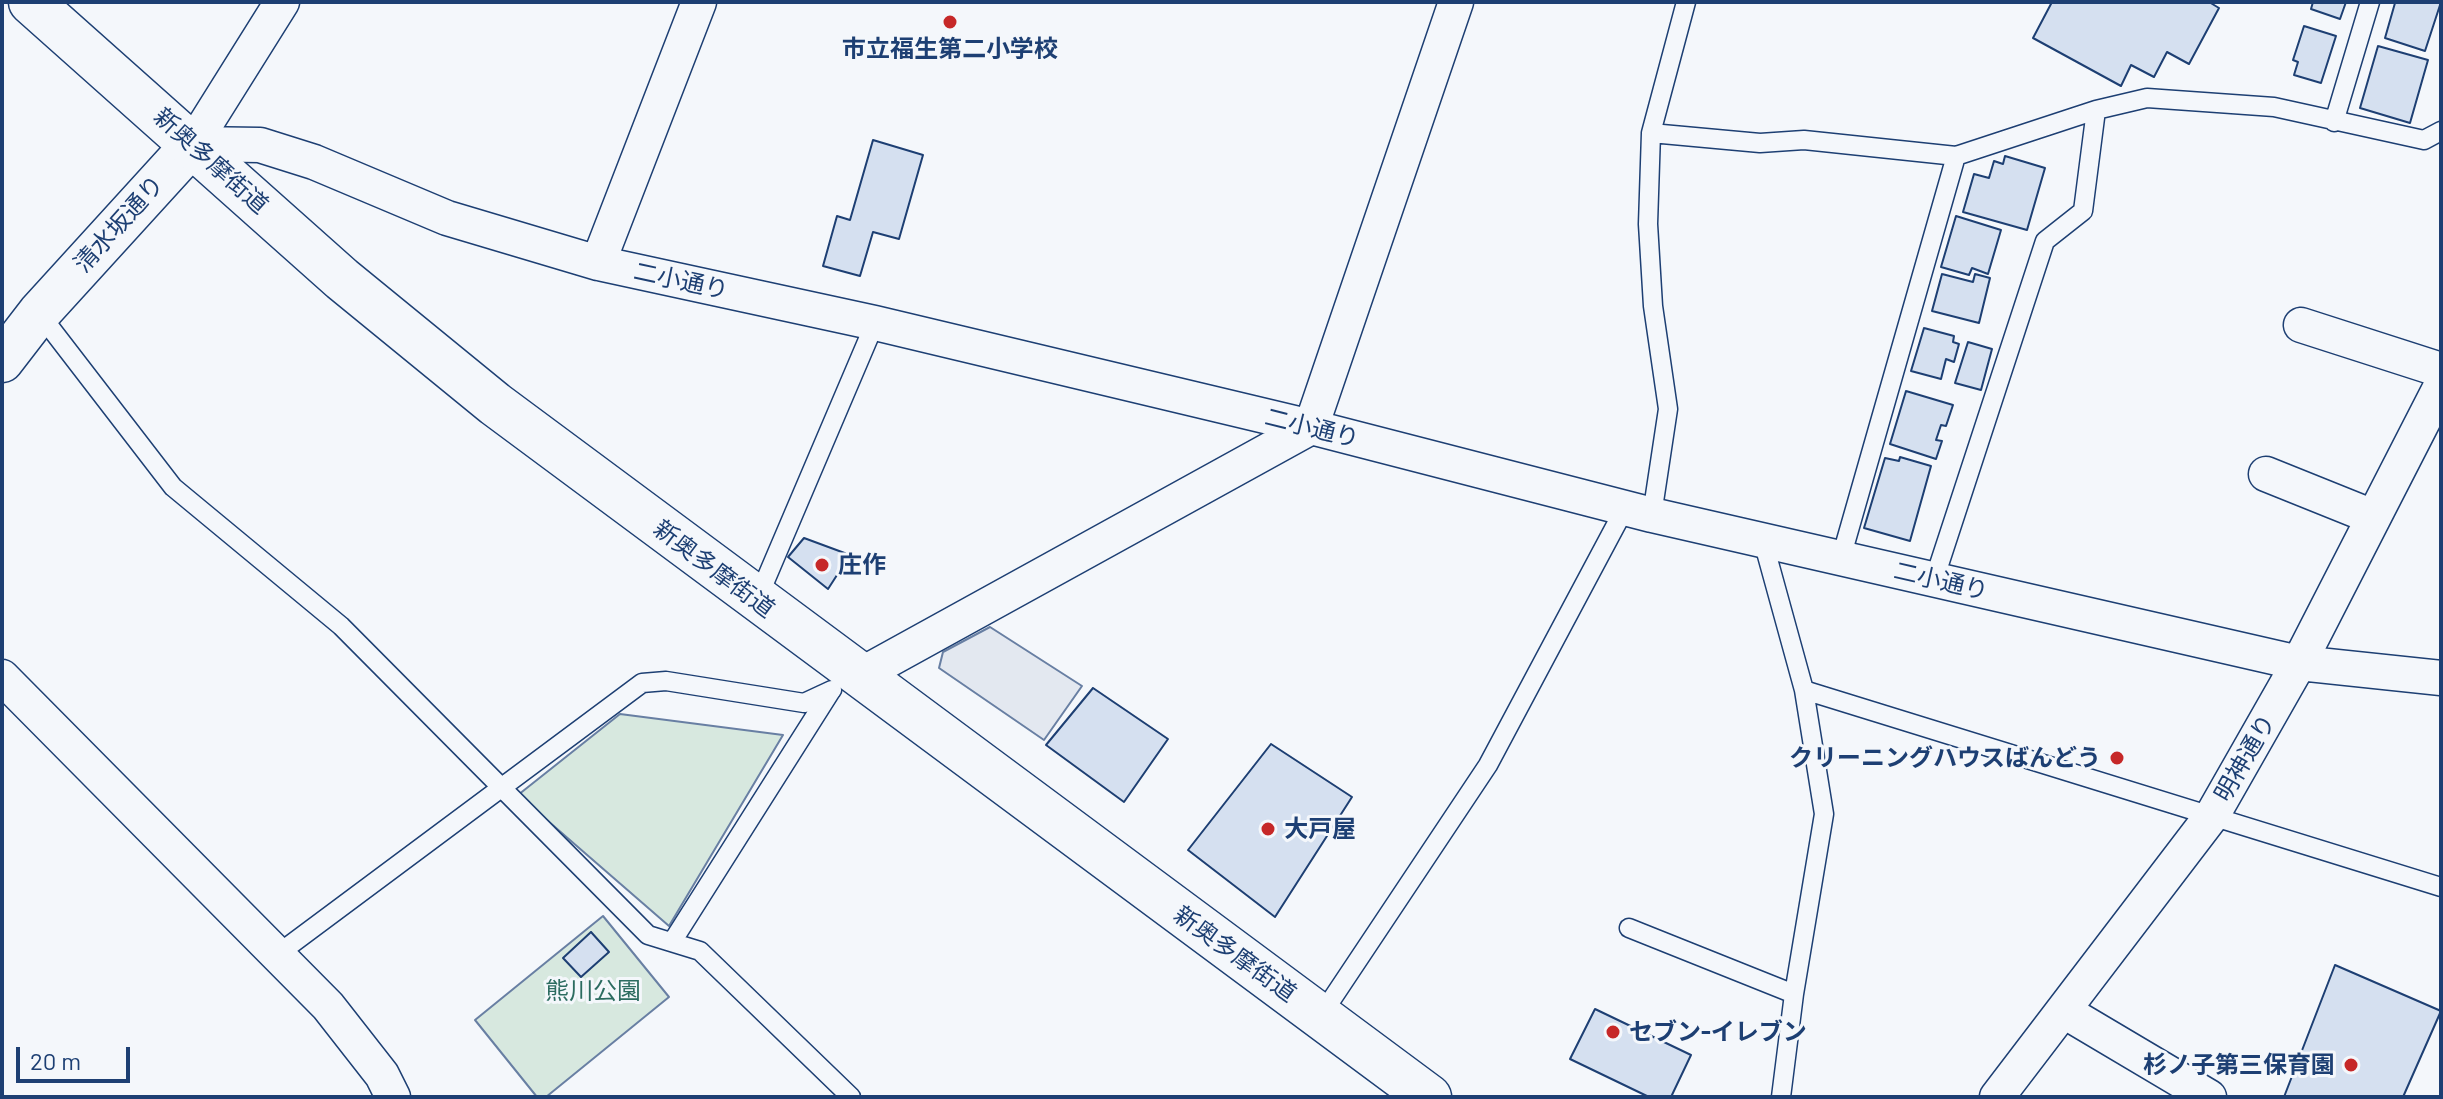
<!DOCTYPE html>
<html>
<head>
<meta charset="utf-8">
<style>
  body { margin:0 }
  #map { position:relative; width:2443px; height:1099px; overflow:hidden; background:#f4f7fb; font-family:Barlow,sans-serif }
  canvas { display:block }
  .frame { position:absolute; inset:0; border:4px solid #1d3f73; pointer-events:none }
  .scale { position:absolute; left:16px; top:1047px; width:114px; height:36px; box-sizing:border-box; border:4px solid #1d3f73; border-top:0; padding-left:10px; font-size:24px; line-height:28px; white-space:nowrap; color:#1d3f73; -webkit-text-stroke:6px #f4f7fb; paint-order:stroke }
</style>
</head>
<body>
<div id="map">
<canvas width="2443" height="1099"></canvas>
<div class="frame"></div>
<div class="scale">20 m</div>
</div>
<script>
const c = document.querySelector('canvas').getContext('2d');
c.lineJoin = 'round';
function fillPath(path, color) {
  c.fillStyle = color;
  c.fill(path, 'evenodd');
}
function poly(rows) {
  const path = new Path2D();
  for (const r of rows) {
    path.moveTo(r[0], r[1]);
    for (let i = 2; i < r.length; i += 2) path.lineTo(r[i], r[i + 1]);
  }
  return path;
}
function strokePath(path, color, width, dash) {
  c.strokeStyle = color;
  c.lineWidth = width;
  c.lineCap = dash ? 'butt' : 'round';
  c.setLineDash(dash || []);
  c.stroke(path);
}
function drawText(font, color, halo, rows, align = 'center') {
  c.font = font + ' Barlow,"Noto Sans JP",sans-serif';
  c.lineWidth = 6;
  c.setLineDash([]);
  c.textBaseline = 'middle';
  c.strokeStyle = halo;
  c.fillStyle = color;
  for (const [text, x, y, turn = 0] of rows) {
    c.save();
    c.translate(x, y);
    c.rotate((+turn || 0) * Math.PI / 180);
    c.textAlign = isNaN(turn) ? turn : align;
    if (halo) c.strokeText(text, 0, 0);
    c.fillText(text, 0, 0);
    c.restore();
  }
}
const green = poly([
  [620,714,783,735,669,926,518,795,620,714],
  [603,916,669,997,546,1097,537,1097,475,1020,603,916]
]);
const parking = poly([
  [990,627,1082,686,1044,740,939,668,943,652,990,627]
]);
const building = poly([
  [2052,2,2209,2,2219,8,2189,64,2167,52,2154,77,2131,65,2121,86,2033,38,2052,2],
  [2313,2,2346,2,2340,19,2311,9,2313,2],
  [2391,2,2441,2,2425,51,2385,38,2395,3,2391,2],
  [2304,26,2336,36,2321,83,2294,75,2298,62,2293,60,2304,26],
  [2378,46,2428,60,2410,123,2360,108,2378,46],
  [873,140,923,155,899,239,873,232,860,276,823,266,837,216,850,220,873,140],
  [2005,156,2045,168,2027,230,1963,212,1974,174,1989,178,1994,161,2003,164,2005,156],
  [1956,216,2001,230,1988,274,1972,268,1969,275,1941,267,1956,216],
  [1942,274,1973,282,1975,274,1990,278,1979,323,1932,311,1942,274],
  [1924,328,1954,336,1953,342,1959,344,1954,362,1946,359,1941,379,1911,371,1924,328],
  [1968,342,1992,349,1981,390,1955,383,1968,342],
  [1906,391,1953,405,1946,426,1941,425,1936,440,1942,441,1936,459,1890,444,1906,391],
  [1900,457,1931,466,1910,541,1864,528,1885,458,1899,461,1900,457],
  [804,538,850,555,828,589,788,557,804,538],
  [1093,688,1168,739,1124,802,1046,745,1093,688],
  [1271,744,1352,797,1275,917,1188,850,1271,744],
  [591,932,609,952,581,977,563,958,591,932],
  [2335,965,2441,1011,2403,1097,2284,1097,2335,965],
  [1595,1009,1691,1055,1671,1097,1649,1097,1570,1059,1595,1009]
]);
const service = poly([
  [2334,122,2370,2],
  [1651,133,1760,143,1804,140,1956,156,2096,110,2147,98,2274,107,2424,140,2441,131],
  [39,313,173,487,341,626,648,935,700,951,851,1097],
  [1652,515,1668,409,1653,306,1648,224,1651,133,1686,2],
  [1763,541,1804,690,1824,814,1794,994,1781,1097],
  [1841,558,1956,156],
  [1934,580,2045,241,2083,211,2096,110],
  [757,600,875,323],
  [1804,690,2441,887],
  [1629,928,1794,994],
  [672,942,831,691],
  [278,954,642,683,666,681,804,703,832,690],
  [1320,1017,1488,765,1625,508]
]);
const minor = poly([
  [193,144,260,145,314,162,447,218,598,263,875,323,1311,427,1652,515,2299,663,2441,678],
  [193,144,282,2],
  [598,263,699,2],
  [2301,325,2441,370],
  [2266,474,2373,517],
  [859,676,1311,427,1456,2],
  [2,677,328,1006,382,1075,393,1097],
  [2064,1011,2209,1097],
  [1997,1097,2213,814,2299,663,2441,386]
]);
const tertiary = poly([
  [2,361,39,313,193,144]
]);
const primary = poly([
  [31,2,342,279,495,404,1429,1097]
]);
const markers = [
  [950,22,8,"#c62828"],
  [822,565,8,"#c62828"],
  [2117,758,8,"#c62828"],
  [1268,829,8,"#c62828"],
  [1613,1032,8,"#c62828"],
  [2351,1065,8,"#c62828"]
];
const poiNames = [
  ["市立福生第二小学校",950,49,"center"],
  ["庄作",838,565],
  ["クリーニングハウスばんどう",2101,758,"right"],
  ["大戸屋",1284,829],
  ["セブン-イレブン",1629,1032],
  ["杉ノ子第三保育園",2335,1065,"right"]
];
const streetNames = [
  ["新奥多摩街道",211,161,42],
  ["清水坂通り",119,224,-48],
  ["二小通り",681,281,12],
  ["二小通り",1312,428,14],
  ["新奥多摩街道",714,569,37],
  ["二小通り",1941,581,13],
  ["明神通り",2245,758,-60],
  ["新奥多摩街道",1235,954,36]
];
const parkNames = [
  ["熊川公園",593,991]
];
fillPath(green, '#d7e8df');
strokePath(green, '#687fa3', 2);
fillPath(parking, '#e3e8f0');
strokePath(parking, '#687fa3', 2);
fillPath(building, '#d5e0f0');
strokePath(building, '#1d3f73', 2);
strokePath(service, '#1d3f73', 21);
strokePath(minor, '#1d3f73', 37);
strokePath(tertiary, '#1d3f73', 45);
strokePath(primary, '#1d3f73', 47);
strokePath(service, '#f4f7fb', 18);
strokePath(minor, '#f4f7fb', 34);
strokePath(tertiary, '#f4f7fb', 42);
strokePath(primary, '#f4f7fb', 44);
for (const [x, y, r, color] of markers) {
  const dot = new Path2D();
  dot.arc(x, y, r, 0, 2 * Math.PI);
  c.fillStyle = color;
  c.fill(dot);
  strokePath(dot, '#f4f7fb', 3);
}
drawText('bold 24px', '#1d3f73', '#f4f7fb', poiNames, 'left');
drawText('24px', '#1d3f73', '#f4f7fb', streetNames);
drawText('24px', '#2c6c60', '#f4f7fb', parkNames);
</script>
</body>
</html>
